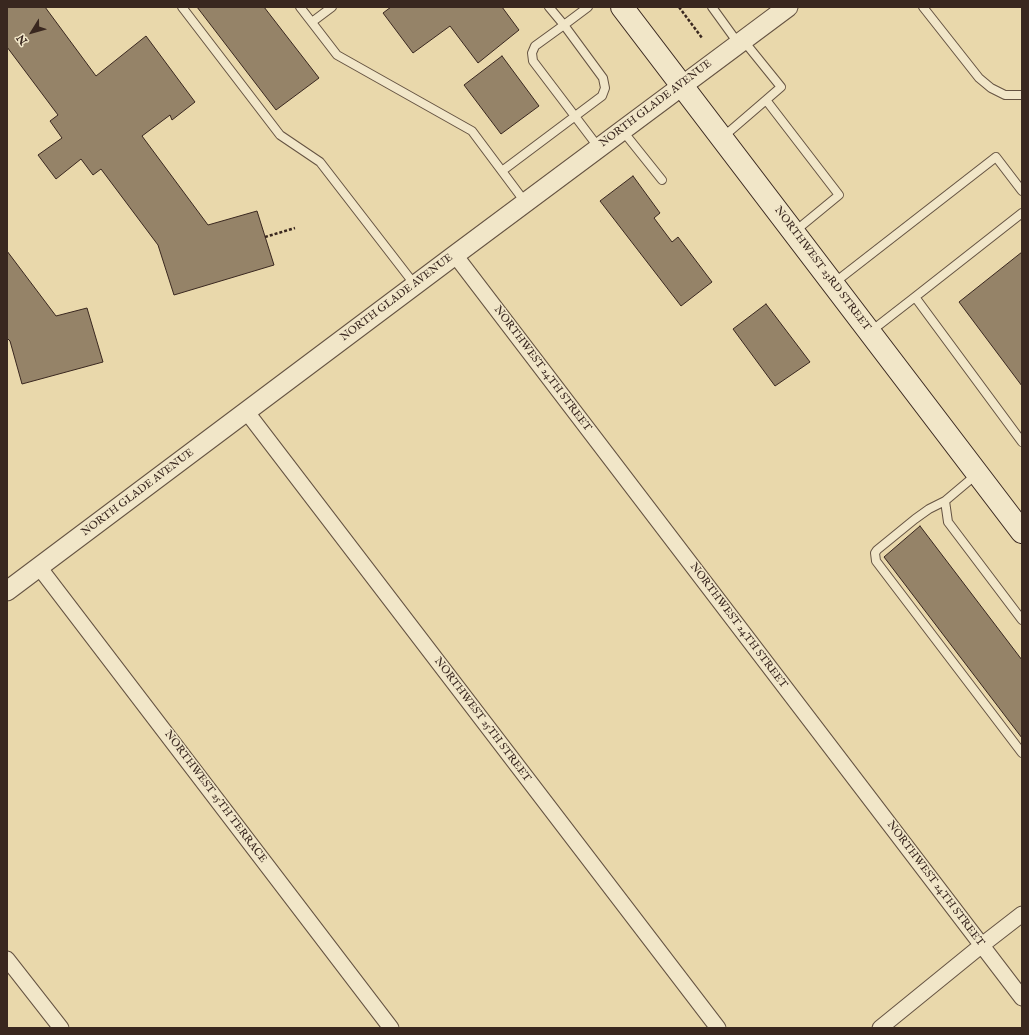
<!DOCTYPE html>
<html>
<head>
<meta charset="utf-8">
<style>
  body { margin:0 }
  #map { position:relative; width:1029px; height:1035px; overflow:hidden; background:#e9d8ab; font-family:"IM FELL English",serif }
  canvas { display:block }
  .frame { position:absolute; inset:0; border:8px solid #39271f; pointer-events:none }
  .north { position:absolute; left:12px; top:12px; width:40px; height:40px; -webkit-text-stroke:3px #f1e6c8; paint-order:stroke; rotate:233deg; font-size:11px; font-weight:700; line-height:16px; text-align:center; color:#39271f }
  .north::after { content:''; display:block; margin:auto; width:14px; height:18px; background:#39271f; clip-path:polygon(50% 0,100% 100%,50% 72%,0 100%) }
</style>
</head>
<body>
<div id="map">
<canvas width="1029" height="1035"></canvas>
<div class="frame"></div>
<div class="north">N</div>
</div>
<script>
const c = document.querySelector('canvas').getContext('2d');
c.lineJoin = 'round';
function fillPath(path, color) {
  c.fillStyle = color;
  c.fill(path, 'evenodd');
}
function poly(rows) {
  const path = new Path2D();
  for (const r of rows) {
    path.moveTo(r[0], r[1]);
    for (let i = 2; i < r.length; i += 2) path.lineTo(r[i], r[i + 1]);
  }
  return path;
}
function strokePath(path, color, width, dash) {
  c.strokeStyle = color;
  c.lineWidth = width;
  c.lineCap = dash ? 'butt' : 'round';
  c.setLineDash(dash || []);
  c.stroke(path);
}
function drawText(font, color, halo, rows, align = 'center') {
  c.font = font + ' "IM FELL English",serif';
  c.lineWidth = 3;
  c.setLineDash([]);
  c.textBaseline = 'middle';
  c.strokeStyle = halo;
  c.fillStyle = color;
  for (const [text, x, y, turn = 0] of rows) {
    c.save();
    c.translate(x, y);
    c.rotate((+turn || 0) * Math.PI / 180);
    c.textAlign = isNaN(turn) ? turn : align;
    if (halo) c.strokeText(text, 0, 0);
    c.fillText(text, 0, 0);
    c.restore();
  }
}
const building = poly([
  [7,7,45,7,96,76,146,36,195,102,172,120,170,115,142,136,208,225,257,211,274,265,174,295,158,245,101,169,93,175,81,159,56,179,38,155,62,138,50,121,58,115,7,47,7,7],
  [197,7,264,7,319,78,276,110,197,7],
  [391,7,502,7,519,30,478,63,450,26,413,53,383,13,391,7],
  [502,56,539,106,501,134,464,85,502,56],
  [633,176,660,213,654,218,672,242,678,237,712,282,681,306,600,201,633,176],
  [7,251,56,316,87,308,103,362,22,384,10,341,7,338,7,251],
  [1022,252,1022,386,959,302,1022,252],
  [766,304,810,362,775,386,733,329,766,304],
  [920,526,1022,660,1022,738,884,557,920,526]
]);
const path = poly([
  [679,7,702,38],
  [265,237,295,228]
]);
const service = poly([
  [182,7,280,135,320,162,415,285],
  [300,7,337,55,472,131,525,202],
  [549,7,564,25,535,46,532,53,533,61,599,148],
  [712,7,738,43],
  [923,7,979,78,991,88,1005,95,1022,95],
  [312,22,332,7],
  [743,40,781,87,766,100],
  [622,130,662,180],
  [723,137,766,100,839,195,794,232],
  [502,171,602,96,605,88,603,78,564,25,588,7],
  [834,283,996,157,1022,191],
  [915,297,1022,213],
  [870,332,915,297,1022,442],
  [977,474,945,501,948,522,1022,620],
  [945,501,929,509,915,519,877,550,875,553,876,561,1022,753]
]);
const minor = poly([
  [455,255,1022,998],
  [246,411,718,1028],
  [39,567,391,1028],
  [7,959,61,1028],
  [880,1028,982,945,1022,914]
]);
const tertiary = poly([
  [7,591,455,255,788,7]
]);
const secondary = poly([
  [622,7,1022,532]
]);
const streetNames = [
  ["NORTH GLADE AVENUE",656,104,-37],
  ["NORTHWEST 23RD STREET",822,269,53],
  ["NORTH GLADE AVENUE",397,298,-37],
  ["NORTHWEST 24TH STREET",542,369,53],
  ["NORTH GLADE AVENUE",138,493,-37],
  ["NORTHWEST 24TH STREET",738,626,53],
  ["NORTHWEST 25TH STREET",482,720,53],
  ["NORTHWEST 25TH TERRACE",215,797,53],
  ["NORTHWEST 24TH STREET",935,884,53]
];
fillPath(building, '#958368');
strokePath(building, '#39271f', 1);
strokePath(service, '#655342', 10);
strokePath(minor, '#655342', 17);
strokePath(tertiary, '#655342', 21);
strokePath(secondary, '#39271f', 24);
strokePath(path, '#39271f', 2.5, [3, 2]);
strokePath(service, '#f1e6c8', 8);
strokePath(minor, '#f1e6c8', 15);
strokePath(tertiary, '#f1e6c8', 19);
strokePath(secondary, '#f1e6c8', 22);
drawText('11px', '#39271f', '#f1e6c8', streetNames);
</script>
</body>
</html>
